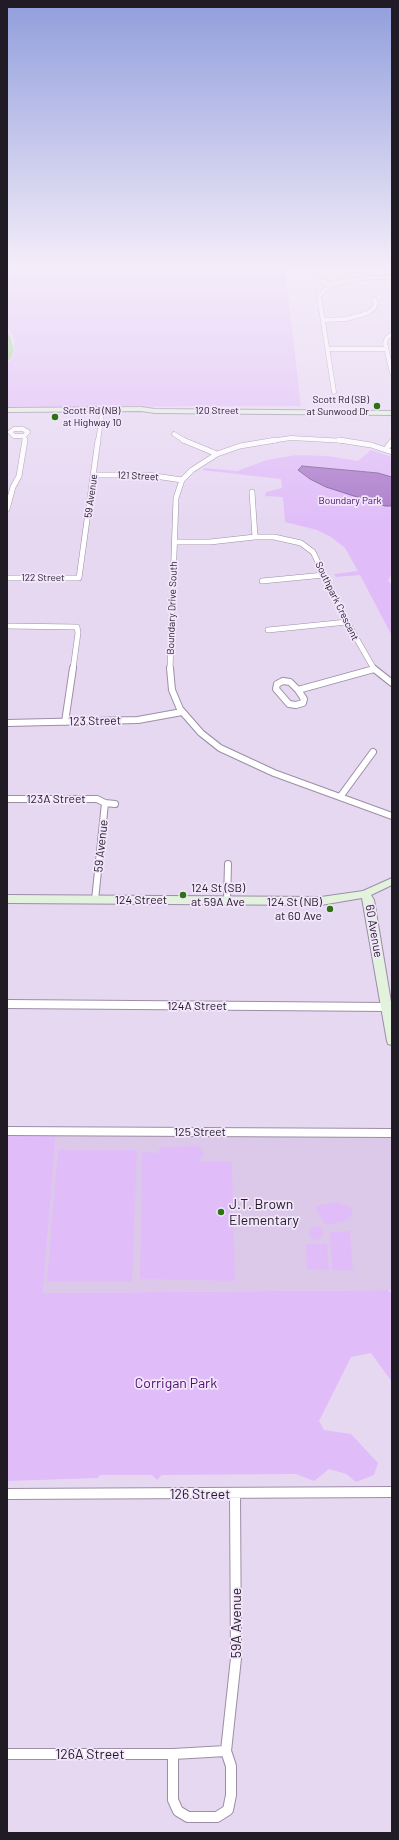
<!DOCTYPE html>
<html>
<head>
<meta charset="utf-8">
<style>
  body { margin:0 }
  #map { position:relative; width:399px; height:1840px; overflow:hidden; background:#e7d8f2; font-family:Barlow,sans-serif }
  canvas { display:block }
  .frame { position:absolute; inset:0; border:8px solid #211b25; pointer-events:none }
</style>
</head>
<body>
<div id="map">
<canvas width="399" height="1840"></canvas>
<div class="frame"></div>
</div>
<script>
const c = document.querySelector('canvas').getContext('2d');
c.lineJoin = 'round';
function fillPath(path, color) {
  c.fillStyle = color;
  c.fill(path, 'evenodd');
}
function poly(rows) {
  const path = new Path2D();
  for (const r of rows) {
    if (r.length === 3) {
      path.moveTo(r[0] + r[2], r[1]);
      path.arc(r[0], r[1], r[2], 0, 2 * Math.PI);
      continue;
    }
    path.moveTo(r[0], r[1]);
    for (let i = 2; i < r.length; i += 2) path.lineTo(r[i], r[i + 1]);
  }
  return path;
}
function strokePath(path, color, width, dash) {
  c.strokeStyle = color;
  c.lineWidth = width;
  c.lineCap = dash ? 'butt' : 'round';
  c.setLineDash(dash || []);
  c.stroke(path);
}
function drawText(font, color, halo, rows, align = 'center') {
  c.font = font + ' Barlow,sans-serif';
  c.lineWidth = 3.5;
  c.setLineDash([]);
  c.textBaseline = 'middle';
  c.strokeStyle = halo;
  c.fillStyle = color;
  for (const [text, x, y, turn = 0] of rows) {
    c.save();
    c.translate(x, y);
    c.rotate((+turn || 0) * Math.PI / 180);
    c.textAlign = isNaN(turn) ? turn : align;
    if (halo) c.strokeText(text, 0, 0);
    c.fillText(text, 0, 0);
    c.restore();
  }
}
const built = poly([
  [56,1135,392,1135,392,1290,43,1293]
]);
const green = poly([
  [7,265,392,265,392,268,285,268,301,406,7,407,7,364,15,341,7,325],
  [371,450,392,457,392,573,388,581,392,584,392,636,360,575,336,577,334,574,358,571,345,548,331,537,317,530,285,522,283,497,265,496,266,492,282,488,281,479,202,470,205,468,237,471,267,460,296,455,328,456,358,461],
  [7,1134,56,1135,43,1293,388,1290,392,1294,392,1382,371,1353,351,1357,319,1421,324,1430,351,1434,378,1463,374,1475,356,1482,346,1474,329,1469,314,1481,296,1474,162,1475,157,1480,152,1475,100,1475,98,1478,7,1481],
  [199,1146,204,1154,198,1162,232,1162,235,1281,140,1279,142,1152,157,1153,162,1147],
  [58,1150,137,1150,132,1282,47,1282],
  [336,1202,350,1207,353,1212,352,1215,344,1221,326,1225,316,1210,317,1206],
  [316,1233,7],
  [350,1231,353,1270,332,1270,330,1232],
  [306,1244,327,1244,329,1270,307,1269]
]);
const water = poly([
  [302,466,378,473,392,477,392,506,385,506,326,487,310,479,298,470,302,466]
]);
const streetFar4 = poly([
  [318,280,331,284],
  [323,320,346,319,368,313,374,308,376,303,374,299],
  [392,334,387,338,385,343,392,373],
  [328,349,386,349],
  [334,392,319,296,331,284,362,278,392,277],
  [14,429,23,429,28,432,24,436,14,436,10,432,14,429],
  [174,434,185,441],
  [24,436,25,441],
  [98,441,102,414],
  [270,441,291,438,346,441]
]);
const streetFar3 = poly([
  [183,440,217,454],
  [339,440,371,445,392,452],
  [386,449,392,441],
  [94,475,148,475,182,480],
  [252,492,255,537],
  [7,509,13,487,19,476,25,440],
  [175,542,210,542,255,537,274,537,301,543,313,552,347,622,374,669],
  [7,578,79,578,98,440],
  [262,581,324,575],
  [7,626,77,627,78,633,73,669],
  [268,630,347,622],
  [170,669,176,498,182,480,192,470,217,454,240,446,276,440]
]);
const streetFar2 = poly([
  [170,668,172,690,180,709,201,733,220,748,274,773,392,816],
  [373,668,392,683],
  [283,681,290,682,298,690,304,699,303,703,296,705,289,704,276,689,277,684,283,681],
  [298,690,374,669],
  [65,722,73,668],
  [7,723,138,720,182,712],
  [340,797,373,752],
  [7,799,97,799,105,803,115,804],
  [95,900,105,803],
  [227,900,228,864]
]);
const streetFar1 = poly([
  [7,1004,387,1007],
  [7,1131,392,1133]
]);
const street = poly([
  [7,1494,392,1492],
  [7,1754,173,1754,226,1751],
  [173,1754,173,1800,178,1811,188,1817,217,1817,228,1810,231,1795,231,1766,226,1751,236,1658,235,1494]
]);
const secondary = poly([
  [141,407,155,409,392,411,392,415,155,413,141,411,7,412,7,408,141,407],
  [392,878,392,885,371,895,374,900,392,1008,392,1045,388,1044,387,1041,362,898,321,905,7,903,7,895,321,897,363,891,392,878]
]);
const highway = poly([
  [7,333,10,335,14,350,11,359,7,361,7,333]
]);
const markers = [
  [377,406,4,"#2d7312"],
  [55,417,4,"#2d7312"],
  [183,895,4,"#2d7312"],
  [330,909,4,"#2d7312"],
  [221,1212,4,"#2d7312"]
];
const farPoinames = [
  ["Scott Rd (SB)",369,400],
  ["at Sunwood Dr",369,412],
  ["Scott Rd (NB)",63,411,"left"],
  ["at Highway 10",63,423,"left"]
];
const farStreetnames = [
  ["120 Street",217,411],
  ["121 Street",138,476,3],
  ["59 Avenue",91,496,-82],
  ["122 Street",43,578],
  ["Southpark Crescent",337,601,64],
  ["Boundary Drive South",172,608,-88]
];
const farParknames = [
  ["Boundary Park",350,501]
];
const streetNames = [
  ["123 Street",95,721,-1],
  ["123A Street",56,799],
  ["59 Avenue",101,846,-84],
  ["124 Street",141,900],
  ["60 Avenue",374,931,80],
  ["124A Street",197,1006],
  ["125 Street",200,1132]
];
const poiNames = [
  ["124 St (SB)",191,888],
  ["at 59A Ave",191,902],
  ["124 St (NB)",322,902,"right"],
  ["at 60 Ave",322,916,"right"]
];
const nearPoinames = [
  ["J.T. Brown",229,1204],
  ["Elementary",229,1220]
];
const nearParknames = [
  ["Corrigan Park",176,1383]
];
const nearStreetnames = [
  ["126 Street",200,1494],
  ["59A Avenue",236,1623,-90],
  ["126A Street",90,1754]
];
fillPath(built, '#dcc9e9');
fillPath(green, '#e0bdf8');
fillPath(water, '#ac7dcb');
strokePath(water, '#826099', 1);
strokePath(streetFar4, '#9c8ea6', 5);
strokePath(streetFar3, '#9c8ea6', 6);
strokePath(streetFar2, '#9c8ea6', 8);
strokePath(streetFar1, '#9c8ea6', 10);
strokePath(street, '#9c8ea6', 12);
strokePath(secondary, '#9c8ea6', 2);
strokePath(highway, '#fff', 1);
strokePath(streetFar4, '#fff', 4);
strokePath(streetFar3, '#fff', 5);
strokePath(streetFar2, '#fff', 6);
strokePath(streetFar1, '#fff', 8);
strokePath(street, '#fff', 10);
fillPath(secondary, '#e2f2dd');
fillPath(highway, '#9dd28e');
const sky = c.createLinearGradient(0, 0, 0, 523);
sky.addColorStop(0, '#909edc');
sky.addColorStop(0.51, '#f4edf9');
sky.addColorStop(1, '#f4edf900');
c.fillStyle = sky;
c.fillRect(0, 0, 399, 523);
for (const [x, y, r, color] of markers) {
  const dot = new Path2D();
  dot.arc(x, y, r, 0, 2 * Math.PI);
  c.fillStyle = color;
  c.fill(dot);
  strokePath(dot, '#f3e6fc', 1.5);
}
drawText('10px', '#211b25', '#f3e6fc', farPoinames, 'right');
drawText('10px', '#211b25', '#f3e6fc', farStreetnames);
drawText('10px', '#4d0b6c', '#f3e6fc', farParknames);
drawText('12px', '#211b25', '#f3e6fc', streetNames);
drawText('12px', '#211b25', '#f3e6fc', poiNames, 'left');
drawText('14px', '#211b25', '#f3e6fc', nearPoinames, 'left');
drawText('14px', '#4d0b6c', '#f3e6fc', nearParknames);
drawText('14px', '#211b25', '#f3e6fc', nearStreetnames);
</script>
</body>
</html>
